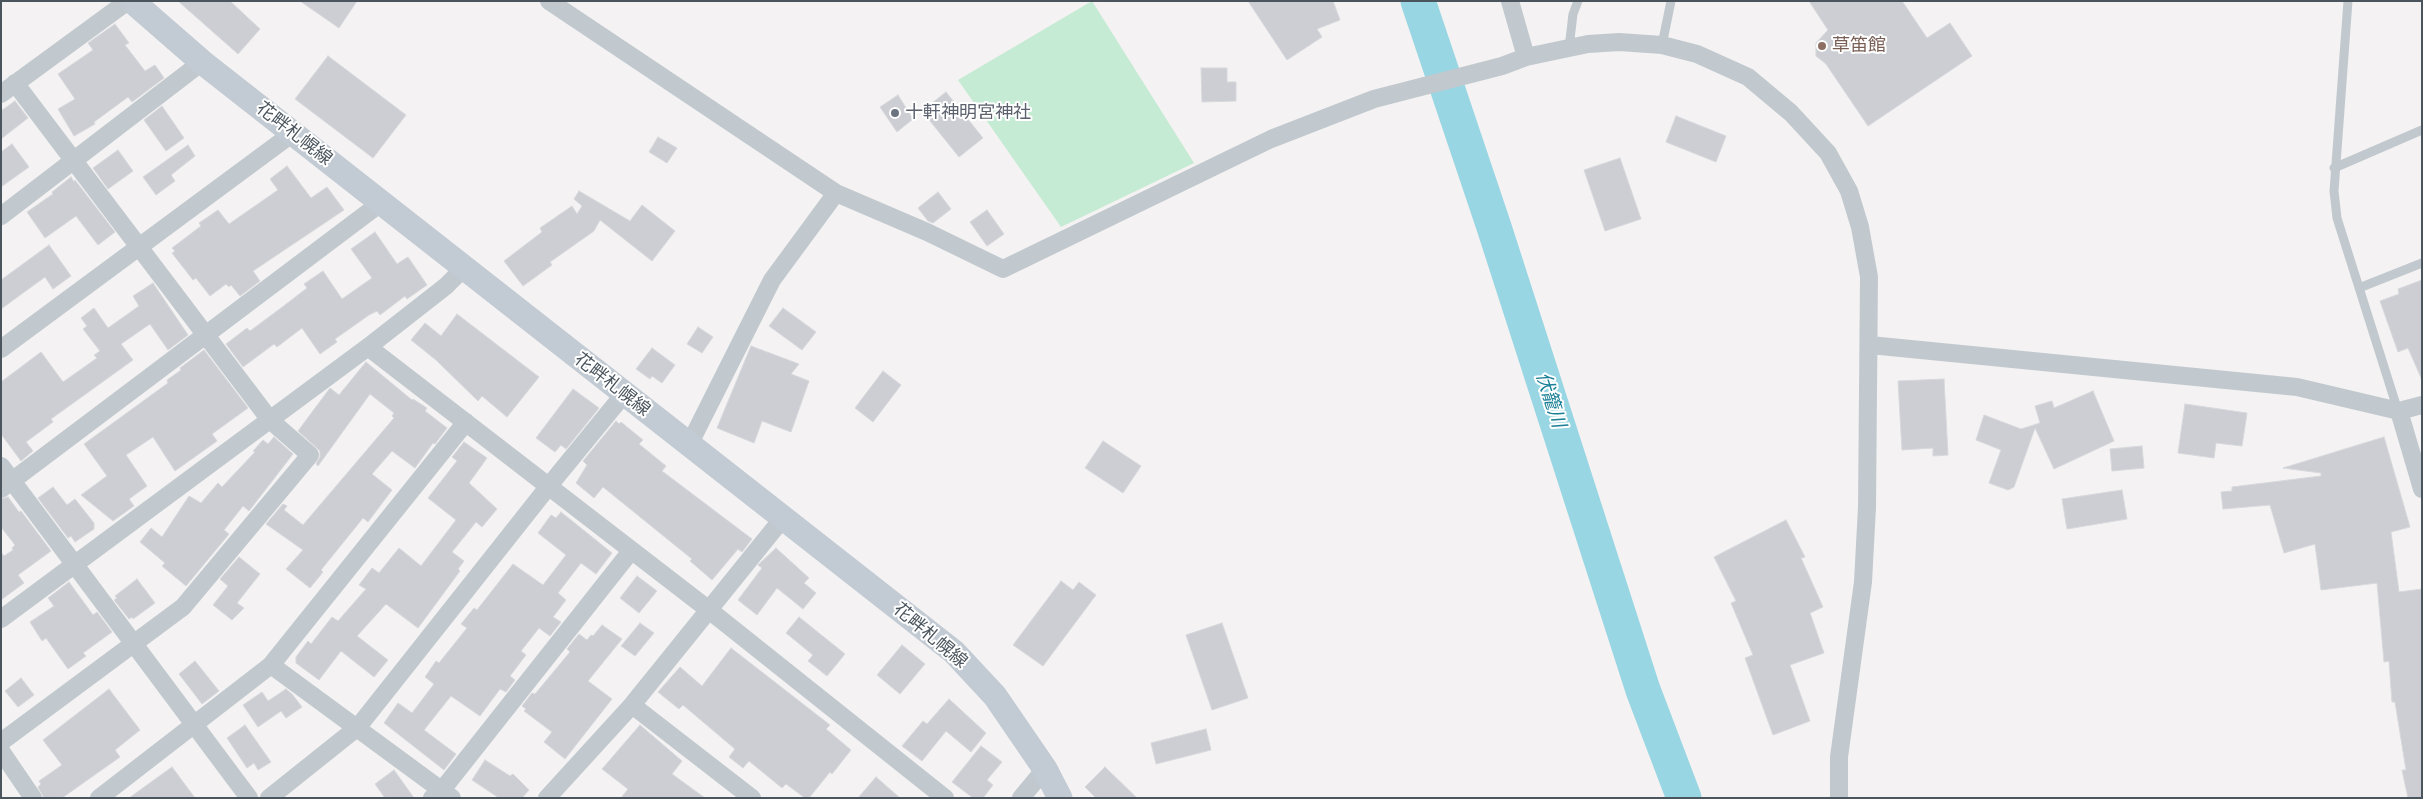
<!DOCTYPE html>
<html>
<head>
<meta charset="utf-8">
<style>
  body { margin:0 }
  #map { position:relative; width:2423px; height:799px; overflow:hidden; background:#f4f2f2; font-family:"Space Grotesk",sans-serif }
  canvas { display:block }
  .frame { position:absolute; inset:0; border:2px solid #4b555d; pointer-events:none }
</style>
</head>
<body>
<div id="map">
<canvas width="2423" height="799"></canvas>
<div class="frame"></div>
</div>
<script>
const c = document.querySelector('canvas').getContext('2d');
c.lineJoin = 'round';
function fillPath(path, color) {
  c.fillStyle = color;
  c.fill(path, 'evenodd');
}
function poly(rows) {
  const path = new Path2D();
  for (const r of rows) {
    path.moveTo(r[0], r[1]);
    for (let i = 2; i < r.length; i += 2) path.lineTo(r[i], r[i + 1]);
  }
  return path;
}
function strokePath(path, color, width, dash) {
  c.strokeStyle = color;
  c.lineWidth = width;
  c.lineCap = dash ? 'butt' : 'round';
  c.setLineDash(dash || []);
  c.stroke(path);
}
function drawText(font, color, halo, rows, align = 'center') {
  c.font = font + ' "Space Grotesk","Noto Sans JP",sans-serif';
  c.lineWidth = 4;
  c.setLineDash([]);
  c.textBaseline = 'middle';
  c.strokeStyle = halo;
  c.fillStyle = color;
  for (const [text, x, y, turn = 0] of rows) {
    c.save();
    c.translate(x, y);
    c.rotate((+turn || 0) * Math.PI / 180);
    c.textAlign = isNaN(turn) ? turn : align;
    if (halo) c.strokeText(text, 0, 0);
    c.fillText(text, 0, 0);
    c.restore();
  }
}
const green = poly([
  [1092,1,1194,163,1061,227,958,80]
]);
const river = poly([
  [1418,1,1494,227,1643,690,1684,798]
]);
const building = poly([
  [178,1,230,1,260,29,238,54,178,1],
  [300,1,357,1,339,28,300,1],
  [1248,1,1333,1,1340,20,1317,29,1322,37,1287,60,1248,1],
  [1809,1,1902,1,1927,38,1950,23,1972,56,1868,126,1826,64,1816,56,1816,43,1828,30,1809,1],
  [115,24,129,43,125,45,145,71,155,65,164,78,132,102,128,97,94,122,95,124,74,136,58,109,75,99,58,74,93,50,88,43,115,24],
  [328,56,406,115,373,158,295,99,328,56],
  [1201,68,1227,68,1227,82,1236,82,1236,101,1202,102,1201,68],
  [946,92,983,138,959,157,922,111,946,92],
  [898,95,913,119,897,132,880,107,898,95],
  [15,101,28,118,1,139,1,111,15,101],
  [162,106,184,138,166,151,144,120,162,106],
  [1676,116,1726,136,1716,162,1666,142,1676,116],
  [658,137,677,148,667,163,649,152,658,137],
  [12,144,29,167,1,187,1,152,12,144],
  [188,145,195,156,171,175,175,181,156,195,143,177,188,145],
  [118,150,133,171,108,189,93,168,118,150],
  [1620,158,1641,219,1605,231,1584,170,1620,158],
  [287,166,311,198,327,187,344,210,253,271,260,281,240,296,231,285,229,287,226,284,210,296,196,278,193,280,172,253,175,251,172,248,201,226,199,223,218,210,229,224,278,190,270,179,287,166],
  [71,177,74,182,75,180,115,232,98,245,76,216,45,238,27,212,53,194,52,192,71,177],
  [579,191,630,221,642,205,675,231,652,261,600,220,594,231,550,262,552,265,523,286,504,261,542,232,540,228,572,206,577,214,582,206,574,199,579,191],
  [938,192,951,209,933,223,928,221,918,208,938,192],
  [987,210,1004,234,987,246,970,222,987,210],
  [375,232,397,264,408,257,427,285,407,299,405,296,380,315,377,311,369,315,335,339,337,342,320,354,302,328,277,347,274,344,243,367,226,344,247,328,250,331,285,305,307,288,304,284,323,271,342,299,372,278,351,249,375,232],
  [49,245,71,276,53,289,45,277,1,309,1,280,49,245],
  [2422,280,2422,380,2408,348,2398,352,2380,301,2399,294,2398,289,2422,280],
  [153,283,188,335,168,350,150,324,121,344,133,360,51,419,53,422,26,442,33,451,21,461,1,434,1,382,41,352,63,382,97,358,94,355,100,351,83,329,87,326,81,318,94,308,108,328,139,306,133,296,153,283],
  [783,308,816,332,802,350,769,326,783,308],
  [457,314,539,377,507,417,482,396,478,401,436,360,411,340,425,323,441,336,457,314],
  [698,327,713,337,702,353,687,344,698,327],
  [751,346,799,364,791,374,809,381,791,432,762,421,754,443,717,428,751,346],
  [652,348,675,365,662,383,652,376,650,379,636,369,652,348],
  [204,350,248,408,212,434,217,441,175,471,153,437,126,455,147,486,129,499,134,506,113,521,81,495,107,476,84,444,168,383,167,380,181,370,180,368,204,350],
  [366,362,412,400,413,399,427,408,425,411,447,428,435,444,433,443,415,468,392,451,372,474,392,490,368,522,363,518,321,570,323,572,310,588,286,569,303,550,266,524,283,504,287,506,284,510,303,525,394,418,392,416,394,413,370,394,318,466,316,464,320,457,320,451,298,431,330,388,339,395,366,362],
  [883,371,901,385,873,422,855,408,883,371],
  [1944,379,1948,455,1933,456,1933,448,1902,450,1898,381,1944,379],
  [573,389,599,408,566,449,561,445,555,452,536,438,573,389],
  [2093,391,2114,441,2054,469,2035,428,2014,487,2008,490,1989,483,2001,450,1976,440,1984,415,2021,429,2040,423,2035,406,2052,401,2054,408,2093,391],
  [2185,404,2247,413,2242,446,2216,443,2214,458,2178,453,2185,404],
  [616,421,619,424,621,422,643,440,639,444,666,466,662,471,752,539,742,552,738,549,712,580,690,561,692,559,603,487,594,498,576,483,587,465,583,461,616,421],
  [274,437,293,454,249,511,243,506,224,530,229,534,186,586,162,566,165,563,140,542,151,528,162,537,189,496,201,503,218,483,222,487,255,452,253,451,263,440,268,444,274,437],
  [2384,437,2410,527,2391,532,2399,592,2422,589,2422,798,2408,798,2402,770,2406,770,2395,702,2392,702,2389,661,2384,662,2377,583,2321,590,2315,544,2284,553,2270,505,2223,509,2221,492,2232,491,2232,487,2321,476,2321,473,2283,468,2384,437],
  [1103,441,1141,466,1123,493,1085,468,1103,441],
  [464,442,487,458,469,483,497,509,482,527,476,522,452,552,464,561,458,569,460,571,418,628,386,604,357,636,388,660,374,677,341,651,319,680,296,663,296,657,308,641,311,644,332,617,338,621,366,589,359,585,372,568,379,573,399,548,421,566,456,520,428,498,457,461,452,457,464,442],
  [2142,446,2144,468,2112,471,2110,449,2142,446],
  [53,487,67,505,75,499,94,523,94,529,75,542,71,536,68,538,38,498,53,487],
  [2122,490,2127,519,2067,529,2062,499,2122,490],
  [8,497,19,512,21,511,51,551,18,575,24,583,1,600,1,552,4,556,13,550,12,548,15,545,1,527,1,499,8,497],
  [561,512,612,553,596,574,581,563,558,593,566,600,553,617,561,622,550,636,539,628,521,651,526,655,510,676,515,680,506,692,500,689,480,716,451,696,424,730,456,754,444,770,384,723,398,703,412,713,434,684,425,677,436,661,439,663,467,628,461,624,474,608,477,610,513,564,543,585,566,555,538,533,551,515,556,518,561,512],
  [1786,520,1805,557,1801,558,1823,607,1810,613,1824,653,1790,665,1810,721,1773,735,1745,658,1753,655,1731,603,1736,601,1714,557,1786,520],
  [776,548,809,578,804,583,816,593,803,609,777,588,757,615,738,600,762,568,758,565,776,548],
  [239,557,260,574,237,603,244,608,232,620,213,605,228,586,220,579,239,557],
  [637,576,657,591,639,613,620,598,637,576],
  [137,579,155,603,133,619,132,617,129,619,114,600,117,598,115,596,137,579],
  [1061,581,1073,590,1079,582,1096,595,1043,666,1013,645,1061,581],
  [69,582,93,615,97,612,112,632,83,653,86,656,68,669,46,638,42,641,30,622,54,606,48,598,69,582],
  [799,617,845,654,827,676,808,661,813,655,786,633,799,617],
  [640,623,654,633,635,656,621,646,640,623],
  [1222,623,1248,698,1212,710,1186,635,1222,623],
  [602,625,622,639,588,681,612,699,565,759,544,742,552,732,524,711,526,709,522,706,532,693,535,694,570,652,567,649,579,634,587,640,591,635,593,636,602,625],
  [902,645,925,664,900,694,877,675,902,645],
  [731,648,830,725,826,729,851,750,832,774,830,772,809,798,805,798,786,784,782,788,749,761,743,768,729,757,735,749,683,705,679,709,658,692,680,667,702,686,731,648],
  [195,661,219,691,202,704,179,674,195,661],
  [21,678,34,695,18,707,5,691,21,678],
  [109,689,140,730,115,750,120,757,62,798,44,798,38,787,41,784,39,781,62,765,43,740,109,689],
  [286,689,292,694,302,707,286,718,281,711,258,727,243,705,262,692,268,701,286,689],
  [949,699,986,733,971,752,946,731,922,761,902,746,923,721,927,724,949,699],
  [245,725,271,762,258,770,254,763,247,768,227,738,245,725],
  [640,725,682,761,672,774,705,798,621,798,628,789,602,769,640,725],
  [1206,729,1211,750,1156,764,1151,743,1206,729],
  [981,746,1002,762,987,780,993,785,983,798,973,798,952,782,981,746],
  [485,760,510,776,513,774,529,790,522,798,499,798,472,780,485,760],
  [172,767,195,798,129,798,172,767],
  [1105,767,1137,798,1096,798,1085,787,1105,767],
  [394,770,414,798,385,798,375,784,394,770],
  [876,777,900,798,858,798,876,777]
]);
const lane = poly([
  [2348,1,2334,191,2337,218,2398,411],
  [1662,45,1671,1],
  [1569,48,1573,14,1578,1],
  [2334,168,2422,130],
  [2359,288,2422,263]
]);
const street = poly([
  [549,1,836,193],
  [1510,1,1526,57],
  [1,94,128,1],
  [1,216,202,62],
  [1870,345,2297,387,2399,411,2422,405],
  [368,347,709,610,945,798],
  [1,349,293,133],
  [2399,411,2422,489],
  [689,445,772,280,836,193,927,232,1003,269,1271,139,1374,99,1502,66,1526,57,1588,44,1619,42,1662,45,1697,54,1748,77,1791,113,1828,153,1849,191,1860,227,1869,277,1867,507,1863,582,1839,757,1839,798],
  [1,466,249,798],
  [1,489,382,202],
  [1,619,368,347,446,286,465,267],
  [271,665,452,798],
  [632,705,752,798],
  [1,742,183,607,310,455,270,420,15,83],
  [1,751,33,798],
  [99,798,271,665,466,422],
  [269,798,358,727,548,487,624,394],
  [432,798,442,790,631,551],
  [547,798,632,705,783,518],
  [1021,798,1045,769]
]);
const secondary = poly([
  [132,1,202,62,954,652,995,696,1045,769,1060,798]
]);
const markers = [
  [1822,46,5,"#8d6e63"],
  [895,113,5,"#6b7280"]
];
const educationNames = [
  ["草笛館",1832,46]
];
const worshipNames = [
  ["十軒神明宮神社",905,113]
];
const streetNames = [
  ["花畔札幌線",294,134,38],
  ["花畔札幌線",612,385,38],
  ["花畔札幌線",930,636,40]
];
const waterNames = [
  ["伏籠川",1550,400,72]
];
fillPath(green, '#c6ebd4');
strokePath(river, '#99d6e3', 35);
fillPath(building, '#ccced3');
strokePath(building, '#d6d8dc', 1);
strokePath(lane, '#c1c9ce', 9);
strokePath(street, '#c1c9ce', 18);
strokePath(secondary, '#c2cad3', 25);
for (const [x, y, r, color] of markers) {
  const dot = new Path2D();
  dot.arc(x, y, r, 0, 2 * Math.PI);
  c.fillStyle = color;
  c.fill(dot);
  strokePath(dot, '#fff', 2);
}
drawText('18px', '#785e54', '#fff', educationNames, 'left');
drawText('18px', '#5b616d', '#fff', worshipNames, 'left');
drawText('18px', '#4b555d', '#fff', streetNames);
drawText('italic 19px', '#1c8197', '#fff', waterNames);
</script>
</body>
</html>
